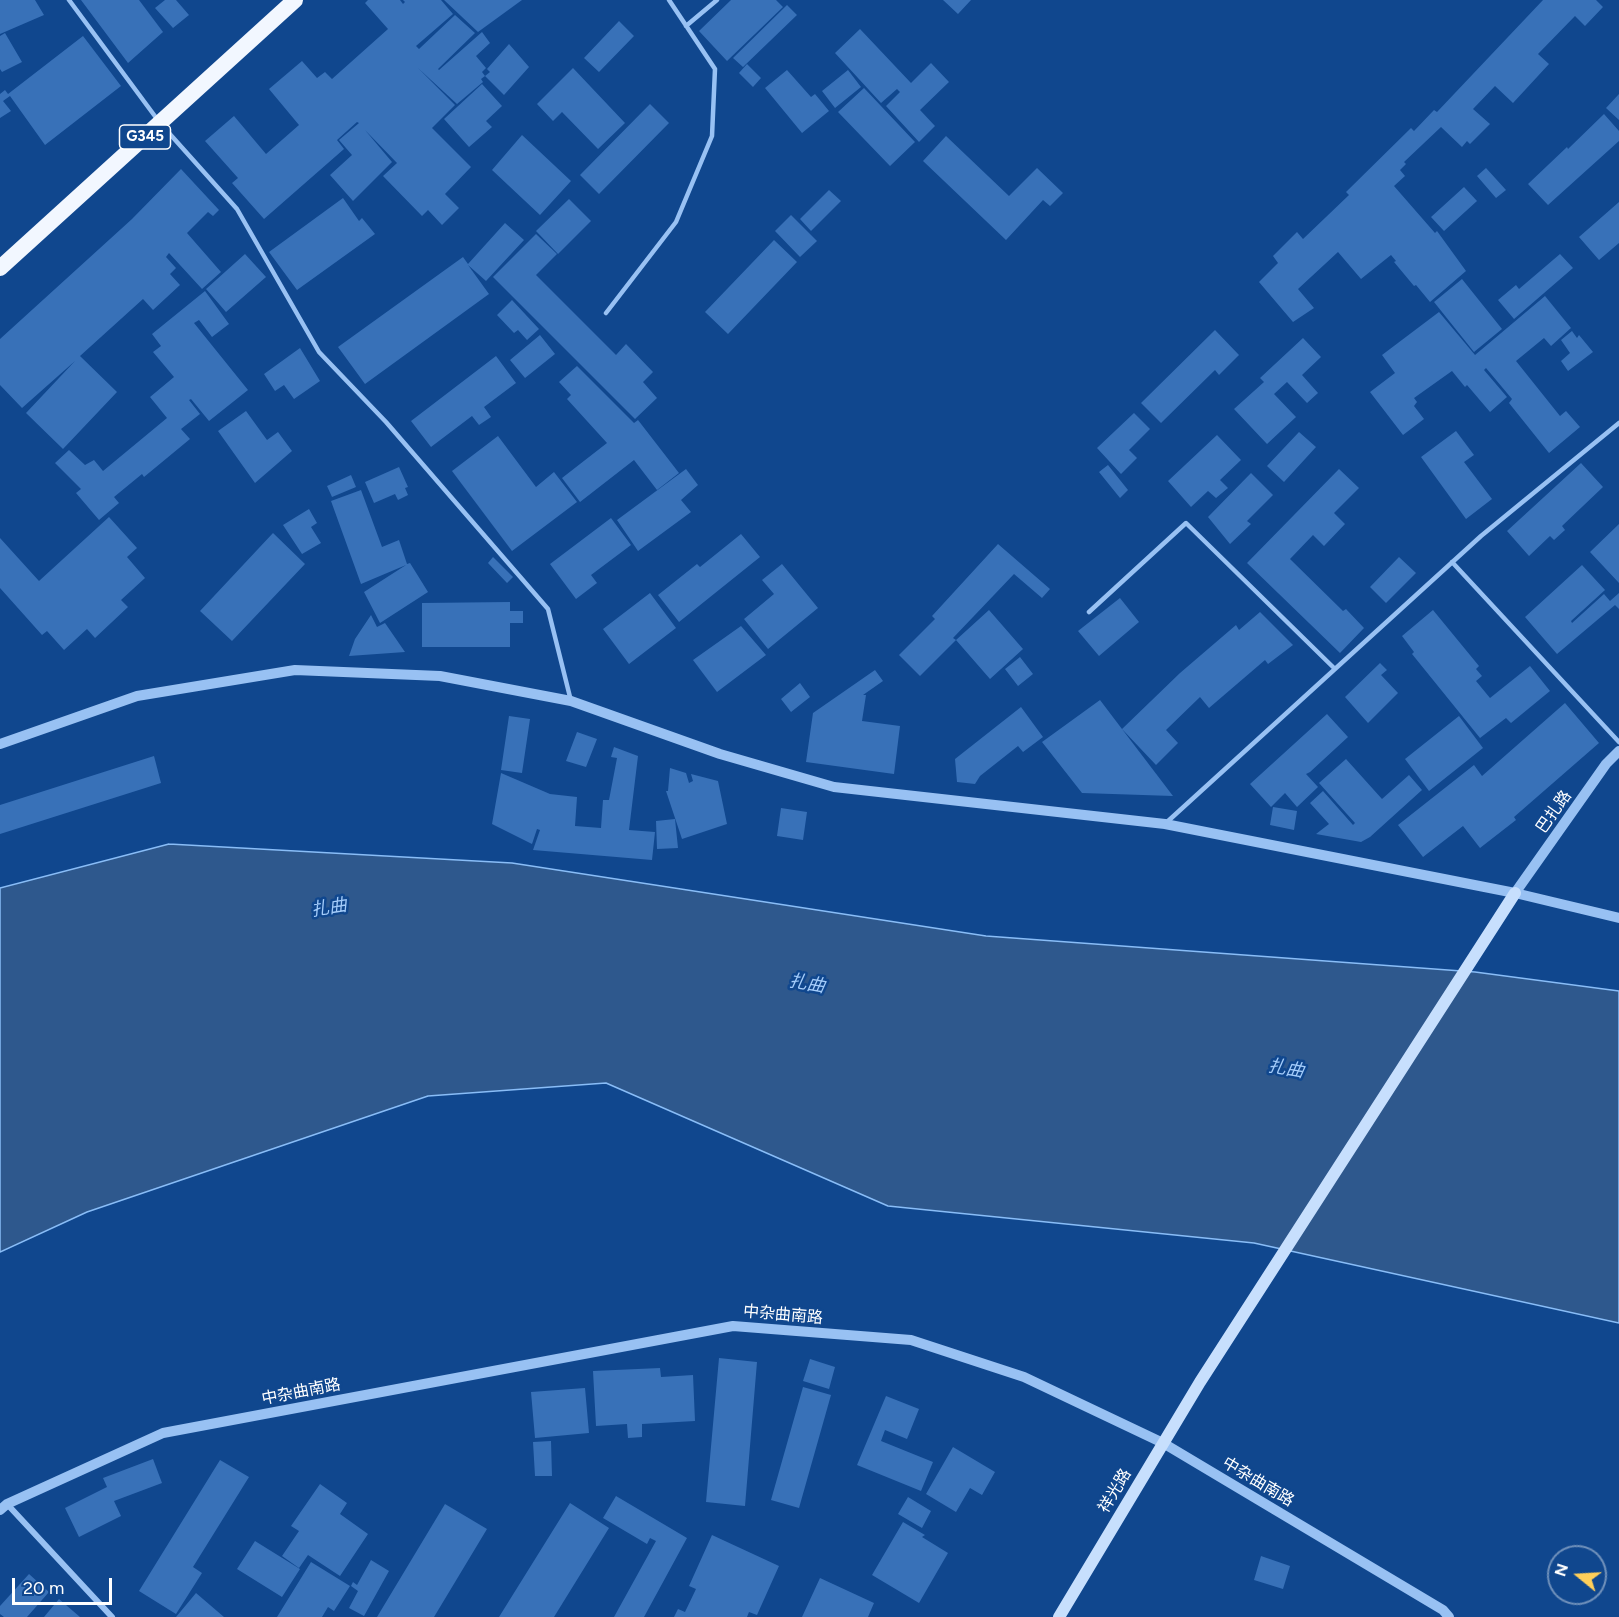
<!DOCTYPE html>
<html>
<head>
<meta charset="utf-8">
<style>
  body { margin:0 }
  #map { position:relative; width:1619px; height:1617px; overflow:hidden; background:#10478e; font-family:Figtree,sans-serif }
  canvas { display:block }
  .north { position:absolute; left:1547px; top:1545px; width:60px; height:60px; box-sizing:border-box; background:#10478e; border:2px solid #7091bb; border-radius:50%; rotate:288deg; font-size:16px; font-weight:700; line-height:24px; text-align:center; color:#fff }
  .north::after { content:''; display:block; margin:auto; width:21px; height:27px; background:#ffcf5a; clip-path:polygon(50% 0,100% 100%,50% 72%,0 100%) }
  .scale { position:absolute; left:12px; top:1578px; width:100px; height:27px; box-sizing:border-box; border:3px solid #fff; border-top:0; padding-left:8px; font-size:18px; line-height:21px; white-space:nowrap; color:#fff; -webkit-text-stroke:4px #10478e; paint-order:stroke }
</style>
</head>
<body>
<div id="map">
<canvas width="1619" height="1617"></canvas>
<div class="north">N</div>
<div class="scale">20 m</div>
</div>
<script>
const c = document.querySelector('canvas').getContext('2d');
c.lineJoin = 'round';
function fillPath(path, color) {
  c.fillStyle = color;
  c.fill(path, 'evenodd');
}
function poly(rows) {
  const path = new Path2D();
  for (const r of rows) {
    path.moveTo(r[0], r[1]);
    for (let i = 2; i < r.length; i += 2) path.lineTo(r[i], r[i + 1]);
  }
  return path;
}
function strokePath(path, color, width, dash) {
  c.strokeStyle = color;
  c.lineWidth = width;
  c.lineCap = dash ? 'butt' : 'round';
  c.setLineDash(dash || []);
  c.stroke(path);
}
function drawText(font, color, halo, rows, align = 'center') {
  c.font = font + ' Figtree,"Noto Sans SC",sans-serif';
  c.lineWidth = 5;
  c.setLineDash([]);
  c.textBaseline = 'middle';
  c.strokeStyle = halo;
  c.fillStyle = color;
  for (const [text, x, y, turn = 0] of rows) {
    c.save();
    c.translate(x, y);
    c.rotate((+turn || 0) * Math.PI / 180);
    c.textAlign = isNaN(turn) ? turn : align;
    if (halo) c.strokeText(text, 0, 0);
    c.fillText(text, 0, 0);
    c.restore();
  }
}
const water = poly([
  [169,844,512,863,986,936,1475,972,1619,991,1619,1323,1254,1243,888,1206,606,1083,428,1096,87,1212,0,1252,0,888,169,844]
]);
const building = poly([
  [0,0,35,0,44,15,0,34],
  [81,0,139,0,163,32,128,63],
  [165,0,176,0,189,15,173,28,155,8],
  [368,0,400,0,403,4,405,2,403,0,441,0,453,14,416,46,419,49,455,15,475,33,438,69,439,70,482,32,490,43,476,56,486,68,482,72,485,76,481,79,483,82,457,104,418,68,455,105,432,128,471,167,445,194,459,208,442,225,428,210,422,216,383,176,397,163,365,130,392,162,353,201,330,175,352,155,339,140,359,123,357,122,337,140,344,149,264,219,232,183,238,178,205,141,234,116,266,154,299,125,269,89,302,61,317,78,325,72,332,79,388,29,365,3],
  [444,0,522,0,478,32],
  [731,0,776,0,783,7,727,61,699,31],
  [943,0,971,0,958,14],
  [1543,0,1596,0,1603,7,1585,26,1575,16,1538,54,1549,64,1513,103,1495,86,1473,109,1490,124,1470,144,1467,141,1462,147,1441,127,1404,162,1406,164,1400,170,1405,176,1394,186,1435,233,1437,231,1466,271,1430,302,1416,285,1414,286,1394,262,1396,261,1391,255,1361,279,1338,252,1298,289,1314,308,1293,322,1259,282,1278,263,1273,256,1297,232,1303,239,1349,195,1346,192,1411,128,1414,131,1434,110,1437,112],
  [787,5,797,15,743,67,733,58],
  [619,21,634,36,599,72,584,58],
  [860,29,911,83,931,63,949,82,920,110,935,126,919,142,886,106,900,92,897,89,881,103,835,53],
  [5,33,22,62,2,72,0,69,0,36],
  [83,36,121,86,45,145,10,96,3,101,11,111,0,118,0,94,5,90,8,94],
  [509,44,529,67,504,95,485,76,490,72,487,69],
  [747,64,761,78,753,87,739,73],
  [573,68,625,123,598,149,562,112,553,121,537,104],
  [787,70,811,97,815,94,829,111,802,133,765,88],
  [848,70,861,87,835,108,822,91],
  [482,84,502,106,486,121,492,127,469,147,444,119],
  [864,88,915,142,890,166,838,112],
  [1619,94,1619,120,1606,108],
  [650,104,669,123,599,194,580,175],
  [1604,114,1619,131,1619,141,1548,205,1528,184,1567,147,1568,149],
  [522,135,571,181,540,215,492,170],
  [946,136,1009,196,1037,168,1063,193,1050,206,1043,200,1006,240,923,161],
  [1486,168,1506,190,1496,198,1477,176],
  [181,169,219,210,213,216,208,212,187,233,221,272,202,289,169,253,166,257,176,268,170,274,180,285,153,310,143,299,80,356,117,392,63,449,26,413,75,361,22,408,0,385,0,339,132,219],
  [1464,187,1477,201,1444,231,1431,217],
  [829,190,841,201,811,231,800,219],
  [343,198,359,221,362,218,375,234,297,290,269,252],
  [569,199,591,221,558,254,536,231],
  [1619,202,1619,243,1599,260,1579,237],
  [791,215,817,241,800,257,775,231],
  [505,223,524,240,486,281,468,265,489,294,365,384,338,347,463,257,468,264],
  [536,234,557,254,536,275,616,355,626,344,653,372,643,382,657,398,635,419,493,277],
  [774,240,797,262,728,334,705,312],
  [245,254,266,277,226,312,206,289],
  [1560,254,1573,268,1514,319,1498,300,1516,285,1519,289],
  [1462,279,1502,329,1474,352,1434,302],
  [205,291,229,324,212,337,199,320,194,323,248,390,209,421,191,399,189,400,200,414,181,429,190,439,144,477,142,474,114,497,119,503,99,520,76,493,81,489,55,463,69,450,85,465,94,460,103,471,167,418,150,397,174,377,153,352,161,346,152,334],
  [1545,296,1571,328,1551,346,1544,338,1516,361,1560,416,1566,411,1580,427,1549,453,1509,403,1512,399,1486,368,1484,370,1507,397,1490,412,1467,385,1465,387,1452,371,1414,398,1417,402,1414,406,1424,419,1403,435,1370,392,1395,373,1382,355,1439,312,1475,355],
  [512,300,539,329,527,340,518,330,514,333,497,315],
  [1215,330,1239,355,1219,375,1215,370,1161,423,1141,403],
  [1572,331,1577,338,1579,335,1593,352,1568,371,1561,361,1570,353,1561,340],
  [540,335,555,354,525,378,510,360],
  [1303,338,1321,357,1302,375,1318,393,1307,403,1287,382,1274,394,1296,417,1267,444,1234,409,1264,382,1260,378],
  [300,348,320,381,294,399,284,385,275,391,264,374],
  [496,356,516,383,484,407,491,417,479,425,472,416,431,447,411,421],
  [577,366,634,423,638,420,679,473,657,490,634,460,580,502,562,478,607,443,567,399,571,395,559,382],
  [246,411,267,440,278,432,292,451,255,483,218,431],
  [1134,413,1150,429,1129,450,1137,458,1121,474,1097,448],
  [1456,431,1474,455,1464,462,1492,499,1466,519,1421,457],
  [1299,432,1316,447,1284,482,1267,466],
  [1217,435,1241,460,1220,480,1228,488,1216,498,1208,491,1191,507,1168,481],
  [498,436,536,487,554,472,577,502,512,551,452,471],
  [1581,463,1603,487,1562,526,1565,530,1554,540,1550,536,1529,556,1507,531],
  [1108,465,1128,490,1120,498,1099,472],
  [399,467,408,487,405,488,408,495,398,500,395,494,374,503,365,482],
  [686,469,698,485,681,500,691,512,638,551,617,520],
  [1339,469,1359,488,1334,513,1345,524,1324,546,1313,535,1290,559,1343,611,1346,609,1364,628,1340,653,1247,563],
  [1251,473,1273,495,1247,521,1251,524,1230,544,1208,517],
  [351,475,356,487,332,497,327,486],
  [361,490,382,547,399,540,407,564,410,563,428,592,380,623,364,592,406,565,361,584,331,501],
  [309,509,317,523,311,527,321,543,302,554,283,525],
  [109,517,137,548,127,557,145,578,121,600,128,607,95,638,87,629,64,650,47,631,42,635,0,588,0,538,39,581],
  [611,518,631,545,591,575,597,583,576,599,550,564],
  [1619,524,1619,583,1590,552],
  [273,533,305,564,232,641,200,611],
  [741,534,760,557,679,622,658,595,697,564,700,567],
  [998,544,1050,589,1042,598,1014,574,953,638,956,640,989,610,1023,649,990,679,956,640,920,676,899,655,935,619,932,616],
  [493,557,513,577,507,583,488,563],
  [1399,557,1416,573,1386,603,1370,587],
  [782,564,818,608,768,649,744,619,774,594,762,580],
  [1582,565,1605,590,1571,621,1572,623,1604,594,1610,601,1619,593,1619,609,1615,605,1557,654,1525,617],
  [650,593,676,628,629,664,603,629],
  [1120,598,1139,622,1099,656,1078,631],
  [510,602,510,611,523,611,523,623,510,623,510,647,422,647,422,603],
  [1433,610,1479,666,1476,669,1482,676,1476,681,1490,698,1530,666,1550,691,1511,723,1506,718,1480,738,1412,654,1414,652,1402,636],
  [1260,612,1293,645,1268,664,1265,660,1209,708,1200,697,1166,730,1178,743,1156,765,1122,729,1180,673,1236,625,1239,630],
  [371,615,377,627,385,623,405,652,349,656,355,639],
  [741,626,766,655,717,692,693,660],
  [1020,657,1033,674,1018,686,1005,669],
  [1380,663,1387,670,1381,675,1398,693,1368,723,1345,697],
  [875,670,883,681,863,695,866,695,862,721,900,726,894,774,806,762,813,713],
  [800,683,810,697,791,712,781,699],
  [1100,700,1122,729,1173,796,1082,793,1042,742],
  [1565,703,1599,743,1514,817,1516,820,1480,848,1463,826,1423,857,1398,825,1474,765,1482,776],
  [1021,707,1043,737,1023,752,1018,746,980,776,975,784,957,782,955,759],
  [1327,714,1348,737,1310,772,1306,774,1318,787,1297,807,1285,793,1271,807,1250,784],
  [509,716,530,719,522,773,501,770],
  [1459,716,1483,748,1429,791,1405,759],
  [577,732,597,739,586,767,566,761],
  [614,747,638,756,629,830,655,832,652,860,533,850,540,830,537,829,532,844,492,824,501,773,550,794,577,797,575,826,601,828,603,800,609,800,617,758,611,757],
  [154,756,161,783,0,834,0,805],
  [1346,759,1382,799,1409,775,1422,790,1370,837,1361,842,1316,834,1329,824,1310,803,1323,791,1353,825,1355,823,1319,783],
  [670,768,686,773,689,783,693,781,691,774,718,781,727,824,682,839,666,791,668,791],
  [1273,807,1297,811,1294,830,1270,825],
  [781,808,807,812,803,840,777,836],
  [675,819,678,848,657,849,656,821],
  [719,1358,757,1362,745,1506,706,1502],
  [810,1359,835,1367,829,1389,803,1381],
  [660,1368,661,1377,693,1375,695,1421,642,1424,642,1437,628,1438,627,1424,596,1426,593,1371],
  [803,1387,831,1395,799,1508,771,1500],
  [585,1388,589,1433,535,1438,531,1392],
  [886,1396,919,1409,907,1439,885,1430,881,1441,933,1462,921,1491,857,1465],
  [551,1441,552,1476,535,1476,533,1442],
  [953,1447,995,1472,982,1495,970,1488,956,1512,926,1494],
  [153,1459,162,1483,114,1501,121,1516,79,1537,65,1508,107,1487,103,1478],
  [220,1460,249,1477,193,1567,202,1573,176,1614,139,1591],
  [320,1484,347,1503,340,1514,368,1534,340,1576,308,1555,299,1568,282,1556,299,1531,291,1526],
  [616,1496,687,1538,644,1617,614,1617,656,1541,650,1538,647,1544,603,1518],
  [908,1497,931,1511,922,1528,898,1514],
  [570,1503,609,1528,554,1617,499,1617],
  [445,1504,487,1529,434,1617,377,1617],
  [903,1522,925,1535,922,1537,948,1553,919,1603,872,1575],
  [712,1535,779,1566,757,1615,749,1612,747,1617,674,1617,678,1609,685,1612,696,1589,689,1586],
  [255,1541,300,1569,282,1597,237,1569],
  [1261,1556,1290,1566,1283,1589,1254,1580],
  [371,1560,389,1571,364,1616,349,1608,358,1591,351,1586,353,1582,357,1585],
  [311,1562,350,1586,334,1611,328,1607,322,1617,277,1617],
  [29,1574,49,1592,27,1617,4,1617,0,1614,0,1606],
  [820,1578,874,1603,868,1617,802,1617],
  [196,1593,224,1617,176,1617],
  [59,1599,80,1617,44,1617]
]);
const service = poly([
  [69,0,160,123,237,209,319,352,386,422,548,609,571,701],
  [686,26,717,0],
  [606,313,676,222,712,136,715,69,669,0],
  [1452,562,1619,742],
  [1089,612,1186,523,1335,669],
  [1167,822,1481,536,1619,423]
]);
const minor = poly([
  [7,1504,112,1617]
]);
const tertiary = poly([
  [0,744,137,696,295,670,440,676,571,701,720,754,834,787,1165,824,1515,893,1619,918],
  [1515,893,1606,764,1619,751],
  [0,1510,7,1504,163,1433,733,1326,911,1340,1024,1377,1163,1443,1443,1610,1449,1617]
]);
const secondary = poly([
  [1059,1617,1200,1382,1515,893]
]);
const trunk = poly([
  [0,268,295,0]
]);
const shields = [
  [145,137,51]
];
const shieldNames = [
  ["G345",145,137]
];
const streetNames = [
  ["巴扎路",1554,812,-55],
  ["中杂曲南路",783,1315,5],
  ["中杂曲南路",301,1392,-11],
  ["中杂曲南路",1258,1482,31],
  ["祥光路",1115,1491,-59]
];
const waterNames = [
  ["扎曲",329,908,-9],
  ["扎曲",807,984,10],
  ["扎曲",1286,1069,10]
];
fillPath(water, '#2e588d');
strokePath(water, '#89bdf7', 1.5);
fillPath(building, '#3871b8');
strokePath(service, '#98c1f3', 4.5);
strokePath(minor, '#98c1f3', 6);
strokePath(tertiary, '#98c1f3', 10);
strokePath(secondary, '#c7dffd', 12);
strokePath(trunk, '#f2f7ff', 16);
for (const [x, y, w] of shields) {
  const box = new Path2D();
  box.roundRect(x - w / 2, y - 12, w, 24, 4.5);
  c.fillStyle = '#10478e';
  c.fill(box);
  strokePath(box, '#fff', 1.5);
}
drawText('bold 15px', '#fff', null, shieldNames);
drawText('16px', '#fff', '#10478e', streetNames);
drawText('italic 18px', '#a4ccfa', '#10478e', waterNames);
</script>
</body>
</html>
